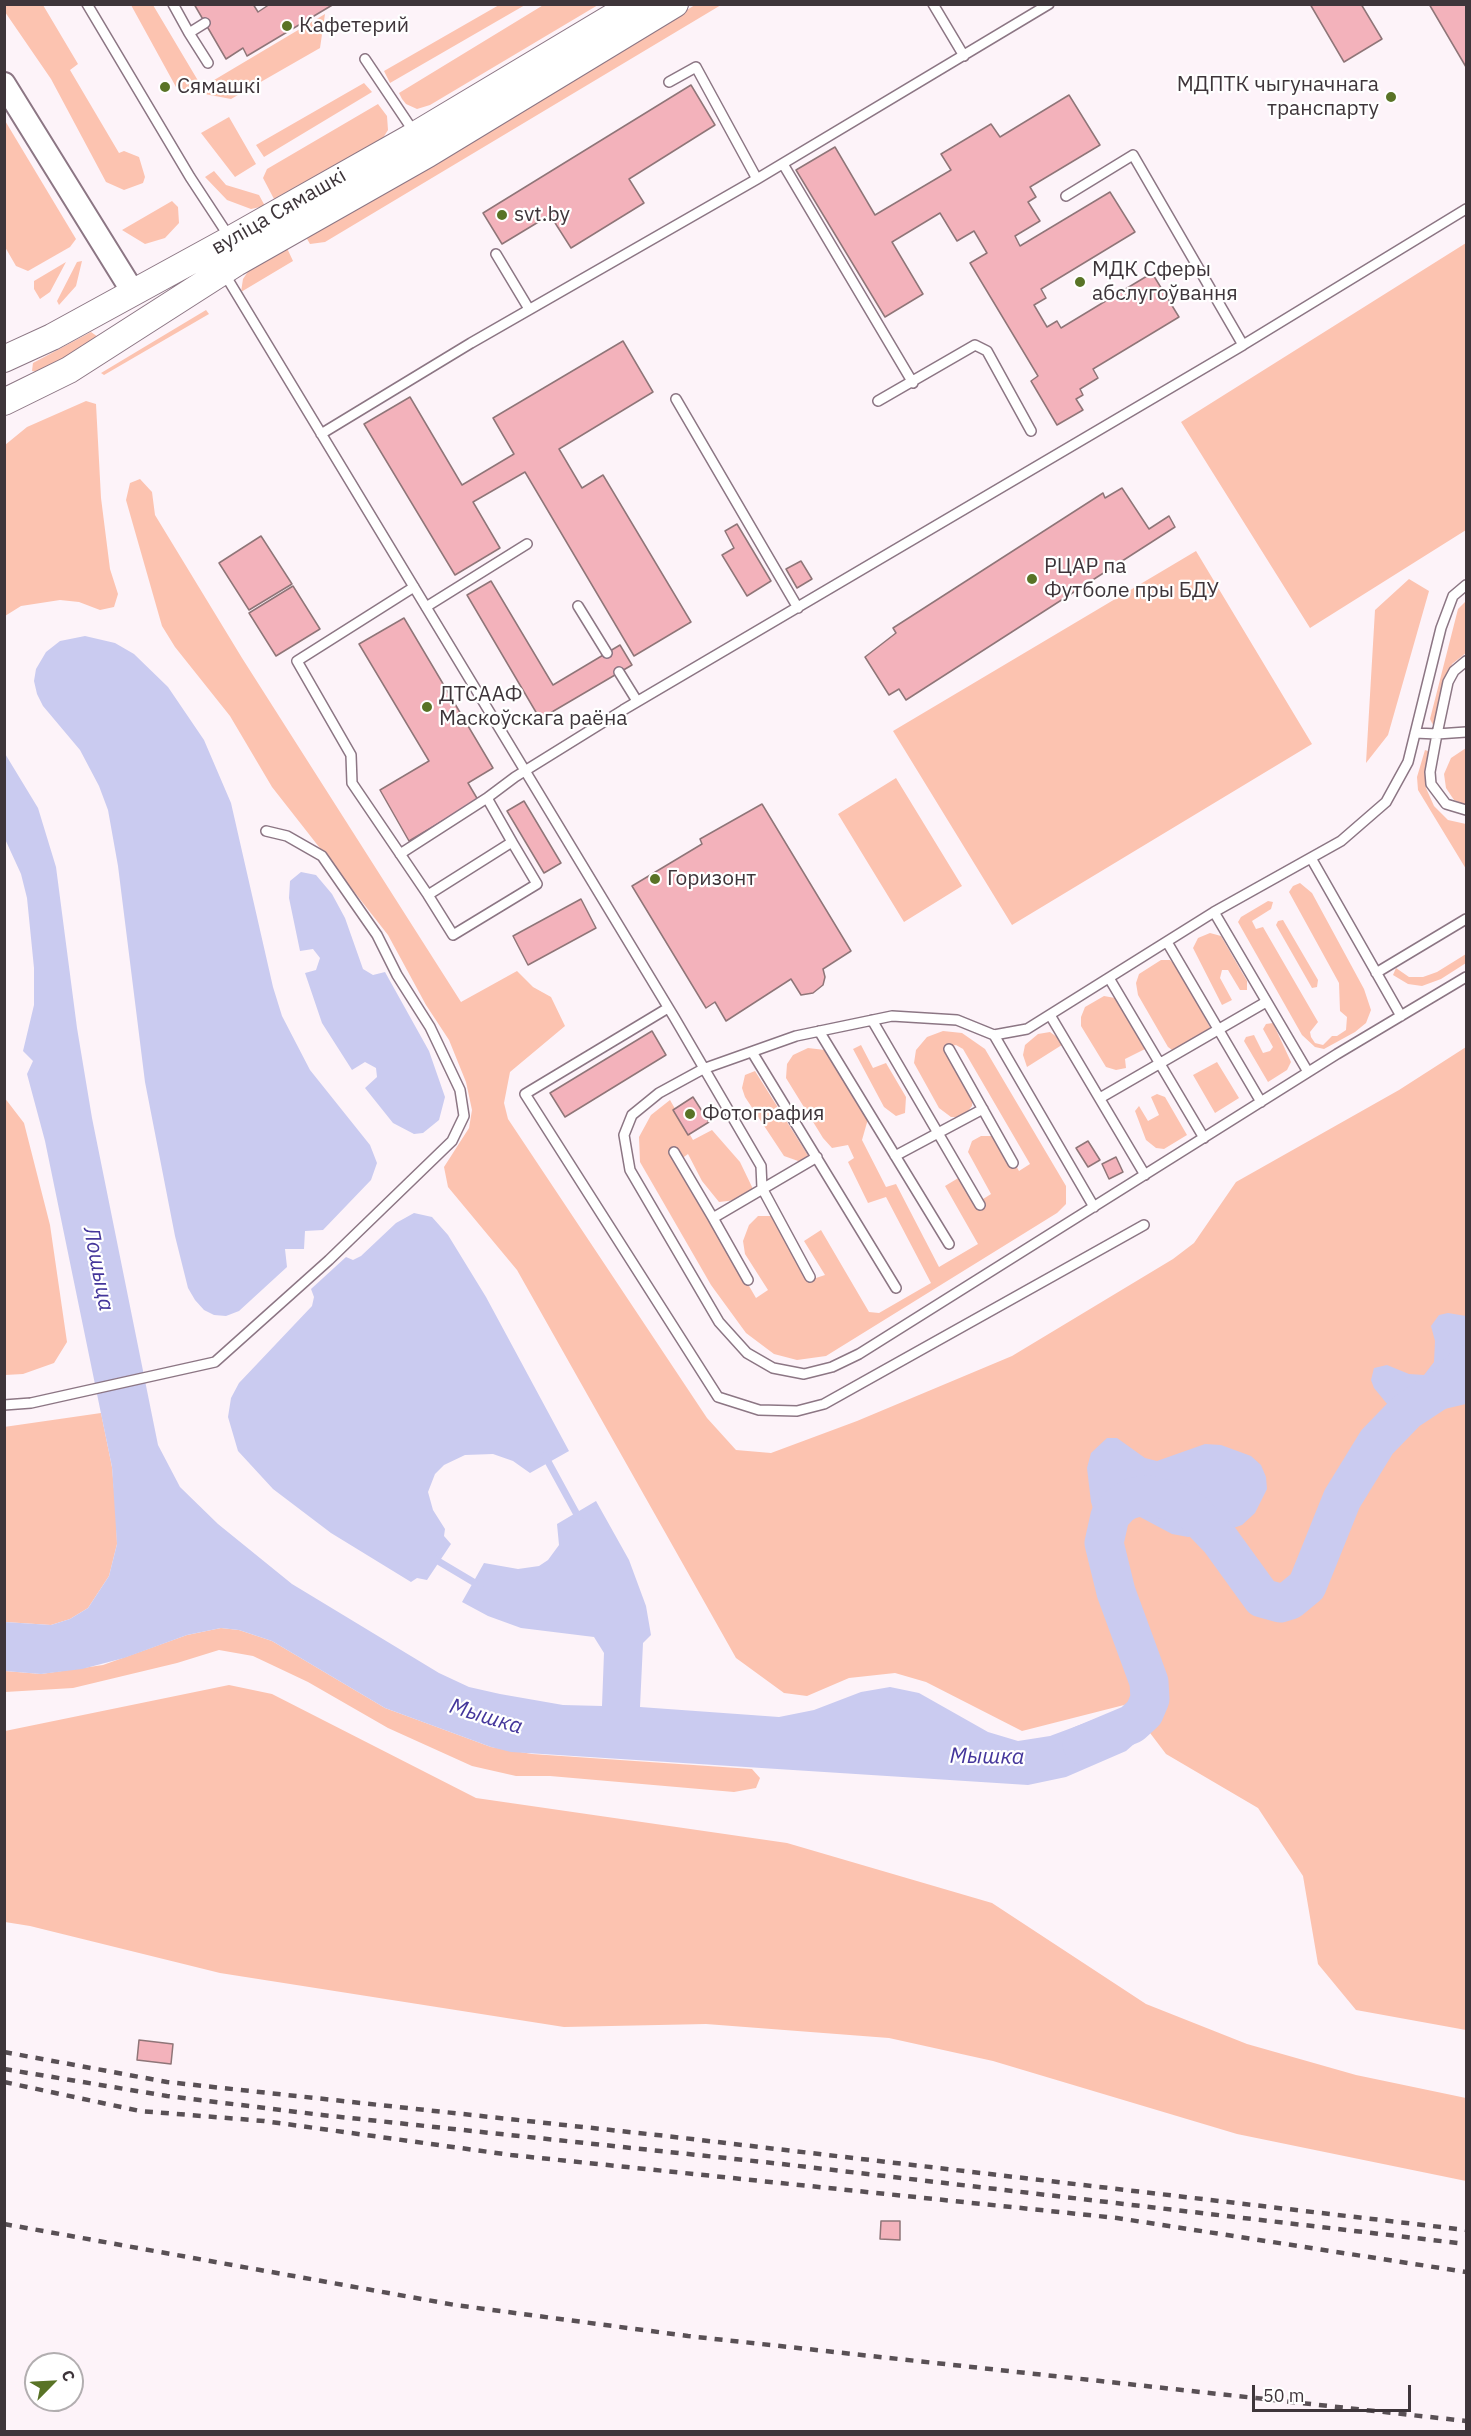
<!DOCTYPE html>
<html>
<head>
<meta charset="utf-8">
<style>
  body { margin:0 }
  #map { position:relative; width:1471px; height:2436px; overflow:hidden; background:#fdf3f9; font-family:"IBM Plex Sans",sans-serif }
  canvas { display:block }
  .frame { position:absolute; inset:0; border:6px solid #3e353a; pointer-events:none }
  .north { position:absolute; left:24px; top:2352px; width:60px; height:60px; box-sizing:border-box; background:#fff; border:2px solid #b2aeb0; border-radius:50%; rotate:66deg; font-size:16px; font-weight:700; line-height:24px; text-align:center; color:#3e353a }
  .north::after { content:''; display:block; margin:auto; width:21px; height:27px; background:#597326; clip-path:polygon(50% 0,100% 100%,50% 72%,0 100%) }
  .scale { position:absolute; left:1252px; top:2385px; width:159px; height:27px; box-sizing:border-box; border:3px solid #3e353a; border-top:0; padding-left:8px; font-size:18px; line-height:21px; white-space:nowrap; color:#3e353a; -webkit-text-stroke:4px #fff; paint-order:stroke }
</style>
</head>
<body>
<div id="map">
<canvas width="1471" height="2436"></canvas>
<div class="frame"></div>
<div class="north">С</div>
<div class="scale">50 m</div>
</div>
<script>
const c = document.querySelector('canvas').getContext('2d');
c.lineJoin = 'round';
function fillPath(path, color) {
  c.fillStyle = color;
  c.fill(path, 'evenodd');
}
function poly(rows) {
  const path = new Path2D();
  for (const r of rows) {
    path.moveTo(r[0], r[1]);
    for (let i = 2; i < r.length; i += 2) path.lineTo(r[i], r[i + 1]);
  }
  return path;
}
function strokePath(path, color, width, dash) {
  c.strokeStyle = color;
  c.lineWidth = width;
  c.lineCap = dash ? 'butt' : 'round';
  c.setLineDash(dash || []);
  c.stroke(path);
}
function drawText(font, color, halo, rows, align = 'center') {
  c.font = font + ' "IBM Plex Sans",sans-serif';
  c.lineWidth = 4.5;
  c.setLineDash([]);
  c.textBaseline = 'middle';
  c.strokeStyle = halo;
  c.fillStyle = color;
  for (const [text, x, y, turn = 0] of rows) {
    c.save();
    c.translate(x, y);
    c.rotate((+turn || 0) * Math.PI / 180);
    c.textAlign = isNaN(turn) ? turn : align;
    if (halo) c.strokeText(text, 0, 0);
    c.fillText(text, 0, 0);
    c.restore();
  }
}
const green = poly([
  [545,4,598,5,430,105,417,109,406,104,402,99,399,93],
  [4,5,43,5,78,64,70,70,119,153,124,151,139,157,145,177,143,183,124,190,106,182,51,79,5,12],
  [131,5,153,5,200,84,188,91,176,87],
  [499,5,525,5,390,83,384,71],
  [695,5,721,5,325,242,310,244,306,237],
  [325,14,320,48,231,99,194,92],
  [364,83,372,92,264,157,256,145],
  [378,104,387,116,388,130,383,138,274,199,263,178,267,169],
  [229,117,256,164,235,177,201,133],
  [4,119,76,239,70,247,28,271,16,266,5,247],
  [214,171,226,185,259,195,265,206,251,209,227,200,205,177],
  [172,201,178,207,179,223,165,238,145,244,122,230],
  [1466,243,1466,530,1310,628,1181,422],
  [286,246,293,261,241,292,243,279,249,270],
  [82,261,76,286,59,305,57,301,77,262],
  [66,262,50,292,40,299,34,289,34,281],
  [206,310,209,314,104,375,101,373],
  [91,332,98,337,96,342,38,372,32,371,33,363],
  [86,401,96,404,101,498,110,569,118,594,114,607,100,610,79,602,60,600,21,606,5,616,5,445,27,427],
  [140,479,152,492,155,515,242,658,461,1002,517,971,533,987,551,997,565,1026,510,1072,504,1103,508,1119,707,1418,736,1450,771,1453,857,1421,1012,1356,1173,1259,1194,1243,1236,1182,1399,1090,1466,1047,1466,2030,1356,2010,1318,1964,1303,1876,1258,1808,1166,1754,1128,1704,1022,1731,926,1682,895,1673,849,1678,807,1696,784,1693,736,1658,517,1270,448,1187,444,1167,469,1128,472,1110,466,1082,449,1040,426,1005,388,935,272,787,230,716,175,647,162,626,126,500,130,483],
  [1196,551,1312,744,1012,925,893,731],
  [1409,579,1429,591,1388,735,1366,763,1375,610],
  [1466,601,1466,653,1452,664,1434,727,1430,719,1458,609],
  [1466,748,1466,805,1454,800,1446,788,1444,774,1451,758],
  [1425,750,1431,752,1425,776,1426,788,1434,806,1448,820,1466,824,1466,869,1418,790,1417,777],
  [896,778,962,886,904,922,838,814],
  [1300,883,1312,893,1364,989,1371,1010,1366,1023,1355,1032,1324,1049,1315,1047,1302,1035,1238,922,1241,917,1268,901,1273,902,1271,909,1252,921,1256,929,1263,927,1318,1022,1310,1032,1311,1037,1315,1043,1323,1045,1332,1036,1337,1036,1346,1030,1347,1017,1340,1011,1339,983,1289,892,1293,886],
  [1283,920,1318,980,1317,987,1312,988,1276,925,1278,921],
  [1210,933,1221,936,1247,981,1247,990,1240,990,1228,970,1222,970,1220,978,1232,1000,1222,1005,1193,948,1198,938],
  [1466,954,1466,963,1441,979,1422,986,1408,984,1393,975,1396,968,1409,977,1423,977,1437,972],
  [1161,960,1170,960,1178,968,1211,1029,1175,1052,1168,1047,1138,995,1136,983,1139,974],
  [1104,996,1115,998,1145,1049,1125,1059,1126,1068,1116,1070,1106,1067,1081,1026,1081,1017,1085,1007],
  [1273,1023,1291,1062,1287,1070,1268,1082,1244,1041,1246,1037,1254,1035,1263,1053,1270,1051,1273,1047,1263,1029,1266,1024],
  [943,1031,962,1033,985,1049,1066,1186,1066,1204,1057,1213,826,1356,797,1360,774,1354,746,1333,711,1285,640,1162,639,1137,651,1115,670,1100,693,1140,712,1130,740,1162,753,1189,736,1200,719,1202,702,1181,688,1154,677,1162,756,1298,768,1290,745,1254,743,1241,749,1225,758,1216,773,1216,805,1270,816,1278,825,1275,804,1241,821,1230,869,1312,879,1313,931,1283,886,1197,868,1203,848,1162,854,1158,848,1145,832,1148,823,1138,786,1078,787,1064,793,1055,808,1048,825,1050,839,1067,868,1119,862,1140,886,1187,896,1184,939,1267,978,1244,945,1186,965,1174,980,1201,991,1194,968,1152,972,1141,981,1136,993,1136,1003,1143,1019,1171,1030,1164,963,1049,956,1045,952,1046,973,1097,972,1106,963,1117,951,1117,939,1108,914,1063,916,1050,927,1037],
  [1050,1032,1065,1043,1027,1067,1023,1055,1025,1045,1038,1034],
  [861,1045,873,1068,886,1063,906,1097,905,1113,896,1116,884,1107,853,1049],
  [1217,1062,1239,1098,1215,1113,1193,1075],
  [755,1071,809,1157,801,1162,784,1156,745,1097,742,1088,745,1075],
  [1157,1094,1165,1097,1187,1135,1164,1149,1156,1148,1146,1140,1135,1111,1139,1106,1148,1121,1159,1115,1151,1097],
  [4,1097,24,1123,50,1225,67,1342,54,1363,23,1374,5,1375],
  [101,1413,112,1467,116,1511,117,1544,109,1576,88,1608,70,1619,51,1625,5,1622,4,1427],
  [221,1628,239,1630,272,1641,385,1708,491,1747,532,1754,752,1769,760,1778,756,1788,734,1792,550,1776,516,1776,472,1766,388,1728,308,1682,253,1656,219,1650,177,1663,73,1688,5,1692,5,1671,41,1674,103,1665,187,1635],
  [229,1685,272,1694,476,1798,787,1843,992,1903,1146,2004,1247,2044,1356,2075,1466,2098,1466,2181,1237,2134,993,2061,889,2038,706,2024,564,2027,220,1973,30,1926,5,1922,5,1731]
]);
const water = poly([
  [85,636,115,643,134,654,168,687,204,740,231,803,273,987,282,1016,310,1070,370,1145,377,1163,371,1180,323,1230,305,1231,304,1249,285,1249,287,1267,239,1311,226,1316,214,1315,204,1310,195,1300,188,1288,175,1236,145,1082,118,866,108,810,99,786,80,750,43,706,37,694,34,681,36,669,46,652,60,641],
  [4,752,38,808,56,867,77,1028,92,1118,158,1445,180,1487,218,1524,292,1584,439,1673,469,1687,500,1694,563,1705,602,1706,604,1653,594,1637,521,1628,488,1616,462,1602,484,1563,518,1569,539,1566,548,1560,559,1545,557,1524,596,1501,629,1560,646,1606,651,1635,643,1643,640,1707,779,1717,814,1710,861,1692,890,1687,919,1693,988,1732,1018,1741,1050,1736,1109,1714,1119,1713,1132,1724,1135,1734,1134,1744,1126,1751,1066,1777,1028,1785,511,1752,491,1747,385,1708,272,1641,239,1630,221,1628,187,1635,124,1658,82,1669,41,1674,5,1671,5,1622,51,1625,70,1619,88,1608,109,1576,117,1544,112,1467,45,1141,27,1074,33,1061,23,1051,34,1005,34,968,27,898,21,874,5,839],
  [301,872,316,875,332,894,345,918,363,969,373,975,385,972,429,1051,445,1097,439,1120,423,1133,414,1134,393,1123,365,1088,377,1077,376,1068,365,1062,352,1070,322,1023,305,973,316,970,320,958,313,949,300,951,289,898,290,881],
  [414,1213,432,1217,448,1235,486,1297,569,1451,530,1473,513,1461,493,1454,465,1455,444,1465,435,1474,428,1492,433,1510,445,1529,444,1536,451,1544,427,1580,417,1578,411,1582,331,1533,273,1489,238,1451,228,1417,231,1398,239,1383,312,1306,314,1297,311,1289,346,1257,353,1260,361,1256,396,1223],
  [1448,1313,1466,1316,1466,1404,1419,1415,1398,1411,1388,1405,1374,1388,1371,1380,1374,1368,1387,1365,1409,1374,1424,1375,1434,1362,1435,1341,1431,1326,1439,1315],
  [1107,1438,1117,1438,1145,1458,1157,1461,1205,1444,1221,1445,1251,1456,1261,1465,1266,1477,1267,1489,1255,1513,1242,1525,1225,1531,1188,1537,1172,1534,1140,1517,1122,1521,1112,1530,1103,1529,1097,1522,1091,1502,1087,1468,1091,1453]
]);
const stream = poly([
  [545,1456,580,1520],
  [433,1558,480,1586]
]);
const river = poly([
  [1082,1745,1132,1724,1144,1713,1150,1699,1149,1682,1116,1592,1104,1543,1110,1516,1120,1505,1133,1497,1148,1495,1179,1503,1193,1512,1220,1540,1262,1598,1280,1603,1290,1600,1307,1586,1342,1499,1377,1442,1407,1411,1448,1384,1466,1365]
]);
const building = poly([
  [194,4,253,4,258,12,270,4,334,4,247,56,243,48,226,59,194,4],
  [1310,4,1361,4,1382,39,1344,62,1310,4],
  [1429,4,1466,4,1466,67,1429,4],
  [691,85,715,125,629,179,644,203,571,248,550,215,502,244,483,213,691,85],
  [1069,95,1100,145,1030,187,1036,197,1028,202,1040,221,1015,236,1020,246,1110,192,1135,232,1041,289,1046,298,1034,305,1047,327,1057,321,1061,328,1152,273,1179,317,1093,369,1098,378,1080,389,1083,395,1076,399,1083,410,1057,425,1031,381,1038,376,970,263,987,253,974,231,957,241,940,213,892,242,923,294,885,317,796,170,835,147,875,215,951,170,941,154,991,124,1000,137,1069,95],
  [623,341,653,392,559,449,582,488,603,475,691,622,634,656,525,472,473,502,500,548,455,575,364,424,410,397,462,485,514,454,493,418,623,341],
  [1122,488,1149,529,1169,516,1175,527,906,700,899,689,889,695,865,657,896,633,893,628,1103,493,1105,498,1122,488],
  [737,524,771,581,747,596,722,555,734,548,725,531,737,524],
  [261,536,292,584,249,610,219,563,261,536],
  [801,561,812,579,797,588,786,569,801,561],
  [491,581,553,685,620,645,632,665,540,719,467,595,491,581],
  [293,586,320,629,276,656,249,613,293,586],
  [404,618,493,768,468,783,478,800,409,841,380,790,429,761,359,644,404,618],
  [524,801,561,863,544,873,507,811,524,801],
  [762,804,851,951,823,969,825,977,823,985,813,993,801,995,791,979,726,1021,715,1002,706,1008,632,886,702,844,700,839,762,804],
  [581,899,596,928,528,965,513,936,581,899],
  [652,1031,666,1055,565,1117,550,1093,652,1031],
  [693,1097,709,1122,688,1135,673,1110,693,1097],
  [1088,1141,1100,1160,1088,1167,1076,1148,1088,1141],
  [1116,1157,1123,1172,1109,1179,1102,1164,1116,1157],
  [139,2040,173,2044,171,2064,137,2060,139,2040],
  [881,2221,900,2221,900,2240,880,2239,881,2221]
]);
const service = poly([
  [87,4,190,177,230,238],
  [173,4,189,33,205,23],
  [933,4,964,56],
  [189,33,208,63],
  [365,59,414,132],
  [669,82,696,67,757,179],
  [783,164,913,383],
  [1066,196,1133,155,1243,345,1466,209],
  [496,254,529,309],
  [224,273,674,1017,761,1166,762,1188,810,1277],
  [676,399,798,608],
  [878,401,975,345,987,351,1031,431],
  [321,434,471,343,757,179,1049,4],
  [1466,585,1453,596,1441,628,1408,762,1386,802,1341,841,1214,912,1027,1029,994,1035,957,1020,892,1016,796,1036,703,1069,659,1093,632,1115,624,1135,630,1170,719,1322,747,1353,773,1368,804,1374,832,1367,859,1354,1337,1054,1466,977],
  [414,587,297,661,351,755,352,783,428,895],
  [578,606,607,653],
  [426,607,527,544],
  [1466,661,1454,671,1448,682,1437,734,1466,732],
  [619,672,637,701],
  [1415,733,1437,734,1430,772,1431,784,1446,804,1466,810],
  [512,842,537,884,453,935,428,895,512,842,487,798,515,777,623,710,1243,345],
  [400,854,487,798],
  [1311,858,1401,1016],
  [1214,912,1308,1072],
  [1167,942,1261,1102],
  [1376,973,1466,919],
  [1109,978,1204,1138],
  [668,1008,525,1094,718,1397,759,1410,797,1411,824,1404,1144,1225],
  [1050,1015,1145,1175],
  [872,1020,980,1205],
  [819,1031,949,1244],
  [994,1035,1094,1207],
  [949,1049,1013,1163],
  [752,1052,896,1288],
  [1100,1098,1266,1002],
  [674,1152,713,1218,817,1157],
  [895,1156,983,1109],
  [713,1218,748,1280],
  [4,1405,31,1403,215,1362,329,1260,452,1141,464,1116,460,1090,430,1027,397,975,377,935,322,856,287,836,266,831]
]);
const tertiary = poly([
  [4,84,133,292]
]);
const secondary = poly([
  [4,359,52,337,231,239,415,135,634,4],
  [4,402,69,370,236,263,428,154,675,4]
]);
const rail = poly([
  [4,2052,167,2082,666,2136,1466,2230],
  [4,2069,167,2096,322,2115,782,2164,1466,2244],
  [4,2082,140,2111,264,2121,511,2155,1117,2218,1466,2272],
  [4,2224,455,2305,688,2336,1466,2421]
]);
const markers = [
  [287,26,6,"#597326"],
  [165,87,6,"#597326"],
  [1391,97,6,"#597326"],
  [502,215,6,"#597326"],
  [1080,282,6,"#597326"],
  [1032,579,6,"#597326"],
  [427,707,6,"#597326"],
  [655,879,6,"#597326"],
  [690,1114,6,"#597326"]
];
const poiNames = [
  ["Кафетерий",299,26],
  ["МДПТК чыгуначнага",1379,85,"right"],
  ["транспарту",1379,109,"right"],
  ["Сямашкі",177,87],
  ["svt.by",514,215],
  ["МДК Сферы",1092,270],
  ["абслугоўвання",1092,294],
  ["РЦАР па",1044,567],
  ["Футболе пры БДУ",1044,591],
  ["ДТСААФ",439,695],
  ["Маскоўскага раёна",439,719],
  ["Горизонт",667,879],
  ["Фотография",702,1114]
];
const streetNames = [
  ["вуліца Сямашкі",279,212,-30]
];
const waterNames = [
  ["Лошыца",98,1269,79],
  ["Мышка",486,1717,17],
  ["Мышка",987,1757,1]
];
fillPath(green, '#fcc3b0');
fillPath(water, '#cacbf0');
strokePath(stream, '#cacbf0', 7);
strokePath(river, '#cacbf0', 39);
fillPath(building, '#f3b2bb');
strokePath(building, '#8f7578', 1.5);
strokePath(service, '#8c7684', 12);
strokePath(tertiary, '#8c7684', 26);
strokePath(secondary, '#8c7684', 28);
strokePath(service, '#fff', 9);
strokePath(tertiary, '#fff', 22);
strokePath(secondary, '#fff', 26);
strokePath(rail, '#595055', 4.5, [8, 8]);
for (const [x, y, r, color] of markers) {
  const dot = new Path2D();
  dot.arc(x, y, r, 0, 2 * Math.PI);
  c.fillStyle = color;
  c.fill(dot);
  strokePath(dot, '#fff', 2);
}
drawText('21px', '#3e353a', '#fff', poiNames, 'left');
drawText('21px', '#3e353a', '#fff', streetNames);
drawText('italic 22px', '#44369b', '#fff', waterNames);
</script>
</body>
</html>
